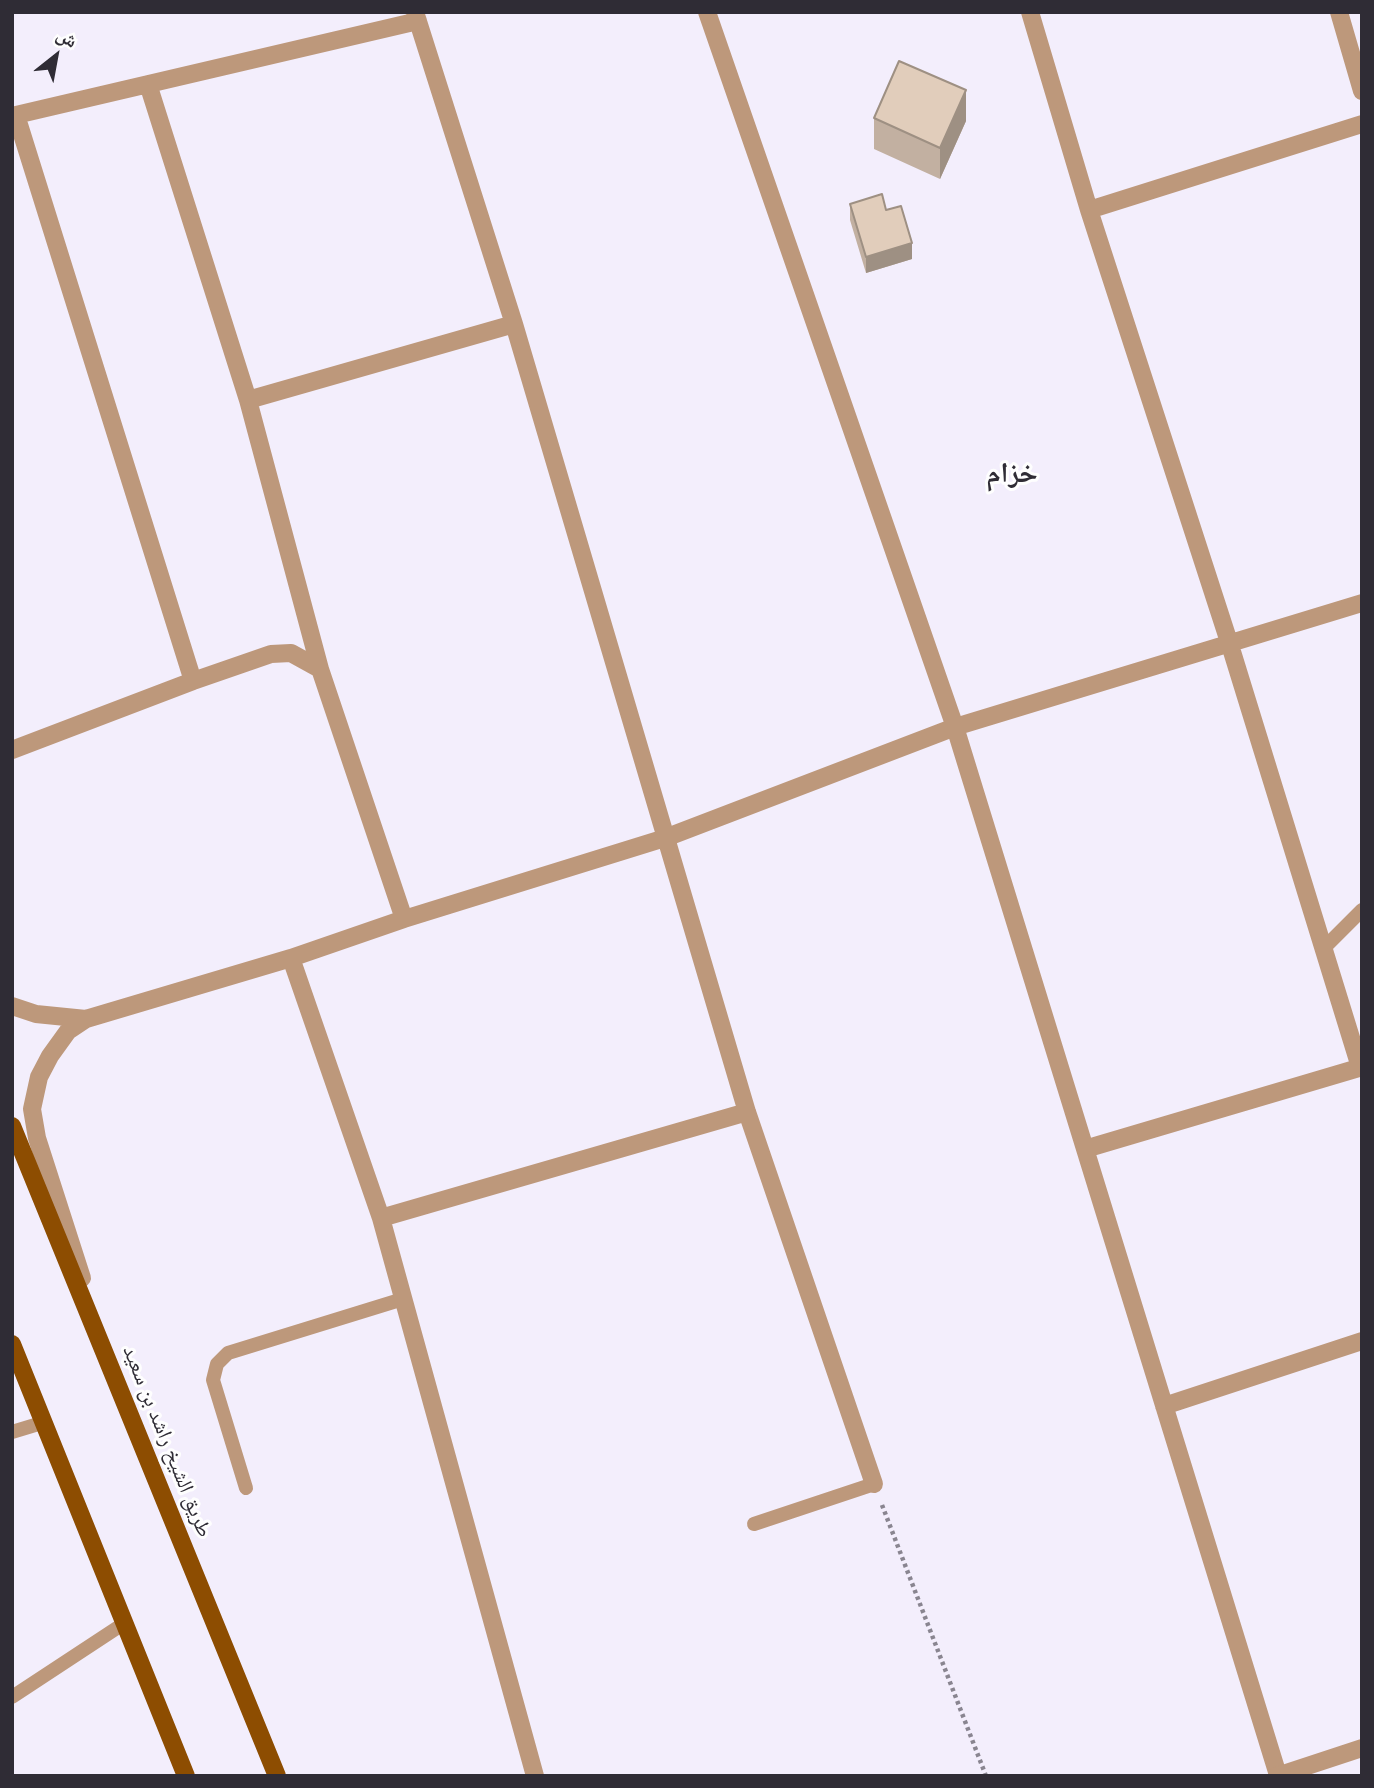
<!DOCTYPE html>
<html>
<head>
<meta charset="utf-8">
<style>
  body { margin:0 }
  #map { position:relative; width:1374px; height:1788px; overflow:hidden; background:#f3eefc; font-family:"Nunito Sans","Noto Naskh Arabic",sans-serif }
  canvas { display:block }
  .frame { position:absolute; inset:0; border:14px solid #2f2c35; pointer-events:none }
  .north { position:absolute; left:21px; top:21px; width:70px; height:70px; -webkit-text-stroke:5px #fefefe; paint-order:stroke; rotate:31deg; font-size:19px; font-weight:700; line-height:28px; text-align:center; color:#2f2c35 }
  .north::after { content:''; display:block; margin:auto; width:24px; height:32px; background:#2f2c35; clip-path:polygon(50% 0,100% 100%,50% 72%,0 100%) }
</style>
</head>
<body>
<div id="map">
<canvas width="1374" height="1788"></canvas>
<div class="frame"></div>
<div class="north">ش</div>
</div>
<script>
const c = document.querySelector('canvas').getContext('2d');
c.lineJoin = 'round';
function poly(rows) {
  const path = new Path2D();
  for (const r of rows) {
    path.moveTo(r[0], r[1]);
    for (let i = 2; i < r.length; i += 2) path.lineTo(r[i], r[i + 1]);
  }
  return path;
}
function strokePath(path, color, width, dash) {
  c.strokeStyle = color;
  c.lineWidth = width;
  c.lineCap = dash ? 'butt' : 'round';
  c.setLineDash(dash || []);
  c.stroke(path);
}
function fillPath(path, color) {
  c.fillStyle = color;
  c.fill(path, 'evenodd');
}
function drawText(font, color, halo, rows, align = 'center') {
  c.font = font + ' "Nunito Sans","Noto Naskh Arabic",sans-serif';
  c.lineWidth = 6;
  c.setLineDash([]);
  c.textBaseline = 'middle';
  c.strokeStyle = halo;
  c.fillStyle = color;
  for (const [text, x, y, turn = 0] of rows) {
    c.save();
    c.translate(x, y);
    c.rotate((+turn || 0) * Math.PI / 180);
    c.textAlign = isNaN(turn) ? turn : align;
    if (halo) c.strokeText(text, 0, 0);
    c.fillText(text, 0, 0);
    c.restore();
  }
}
const path = poly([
  [882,1505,986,1776]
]);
const service = poly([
  [1323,949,1362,910],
  [12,1432,45,1422],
  [246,1488,213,1380,217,1364,228,1353,403,1299],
  [754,1524,874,1484],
  [12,1697,123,1624]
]);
const minor = poly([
  [415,12,514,324,747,1112,874,1484],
  [707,12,955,727,1278,1775],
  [1030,12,1089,210,1230,645,1360,1067],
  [1339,12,1362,91],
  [148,84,248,400,320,669,404,919],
  [1089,210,1362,124],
  [248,400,514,324],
  [193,681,271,654,291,653,320,669],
  [12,750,193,681,16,115,418,21],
  [291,958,381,1218,535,1776],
  [12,1006,36,1014,86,1019],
  [1085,1149,1362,1067],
  [381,1218,747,1112],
  [82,1278,37,1138,32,1109,39,1077,50,1056,68,1031,86,1019,291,958,404,919,665,838,955,727,1362,603],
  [1164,1406,1362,1341]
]);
const tertiary = poly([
  [1277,1776,1362,1748]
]);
const primary = poly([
  [12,1126,277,1776],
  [12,1344,186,1776]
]);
const wall = poly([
  [874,118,966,121,940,179,874,149],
  [850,204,912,259,866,273,850,220]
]);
const shadedWall = poly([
  [966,90,966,121,940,179,940,148],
  [912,243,912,259,866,273,866,257]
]);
const building = poly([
  [899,61,966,90,940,148,874,118,899,61],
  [882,194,886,210,901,206,912,243,866,257,850,204,882,194]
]);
const streetNames = [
  ["طريق الشيخ راشد بن سعيد",166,1442,68]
];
const districtNames = [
  ["خزام",1012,475]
];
strokePath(path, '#898590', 4.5, [3.5, 3.5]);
strokePath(service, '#bd987b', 14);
strokePath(minor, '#bd987b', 18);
strokePath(tertiary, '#bd987b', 18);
strokePath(primary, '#8d4d01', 18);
fillPath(wall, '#c2b0a1');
fillPath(shadedWall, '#9e9083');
fillPath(building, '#e1cdbb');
strokePath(building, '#9e9083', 2);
drawText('21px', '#2f2c35', '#fefefe', streetNames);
drawText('bold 28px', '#2f2c35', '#fefefe', districtNames);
</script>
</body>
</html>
